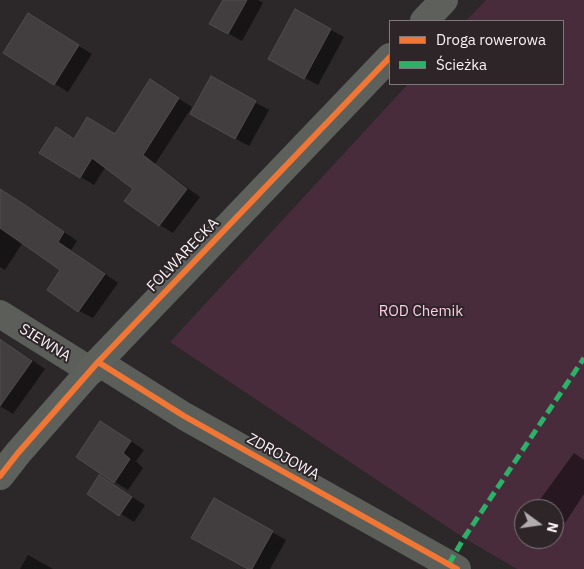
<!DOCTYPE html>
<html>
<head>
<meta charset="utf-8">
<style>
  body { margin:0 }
  #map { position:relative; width:584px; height:569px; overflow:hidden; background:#2c2729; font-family:"IBM Plex Sans",sans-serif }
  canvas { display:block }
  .legend { position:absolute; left:389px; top:20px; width:175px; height:65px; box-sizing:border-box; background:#2e2529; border:1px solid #7f777b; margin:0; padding:6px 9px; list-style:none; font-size:15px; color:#f9f3f6 }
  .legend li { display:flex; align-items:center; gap:10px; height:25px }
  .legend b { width:25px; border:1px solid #7f777b }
  .north { position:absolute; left:514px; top:499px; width:50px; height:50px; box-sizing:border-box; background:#2e2529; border:1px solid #7f777b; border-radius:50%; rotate:104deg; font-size:14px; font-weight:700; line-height:20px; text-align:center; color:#f9f3f6 }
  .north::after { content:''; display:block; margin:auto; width:18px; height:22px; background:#b1acae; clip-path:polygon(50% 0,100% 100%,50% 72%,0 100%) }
</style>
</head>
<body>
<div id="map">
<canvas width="584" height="569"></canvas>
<ul class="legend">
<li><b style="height:6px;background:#f07635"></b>Droga rowerowa</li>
<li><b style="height:6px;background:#2db169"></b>Ścieżka</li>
</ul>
<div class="north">N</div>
</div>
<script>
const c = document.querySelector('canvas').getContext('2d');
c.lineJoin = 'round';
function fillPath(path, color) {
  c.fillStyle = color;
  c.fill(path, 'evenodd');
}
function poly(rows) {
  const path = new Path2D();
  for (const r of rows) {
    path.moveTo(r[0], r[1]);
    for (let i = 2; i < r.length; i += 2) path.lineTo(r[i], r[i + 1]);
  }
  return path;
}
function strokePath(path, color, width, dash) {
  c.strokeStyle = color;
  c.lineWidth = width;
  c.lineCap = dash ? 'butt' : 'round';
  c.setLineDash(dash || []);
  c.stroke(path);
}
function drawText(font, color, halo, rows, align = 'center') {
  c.font = font + ' "IBM Plex Sans",sans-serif';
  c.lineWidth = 4;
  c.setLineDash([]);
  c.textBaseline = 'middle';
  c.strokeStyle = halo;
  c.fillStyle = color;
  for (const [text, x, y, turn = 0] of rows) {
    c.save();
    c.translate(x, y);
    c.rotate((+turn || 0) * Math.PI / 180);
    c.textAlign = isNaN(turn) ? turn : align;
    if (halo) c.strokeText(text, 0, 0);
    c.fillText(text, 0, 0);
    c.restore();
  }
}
const green = poly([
  [486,0,584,0,584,569,517,569,464,538,170,342,408,84,563,84,563,21,466,21],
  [524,509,554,509,554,539,524,539]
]);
const shadow = poly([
  [224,0,258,0,263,3,242,41,211,24],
  [296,11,344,37,318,85,283,66],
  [41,23,92,54,68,92,5,53],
  [211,78,269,110,249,146,205,122],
  [164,89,192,107,155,164,200,197,173,233,160,225,126,200,135,188,106,166,94,185,41,152,75,140,116,135],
  [0,198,17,200,39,214,77,241,71,250,118,283,93,318,79,311,49,290,62,270,23,242,5,270,0,267],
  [0,338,45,369,13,414,0,406],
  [114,430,144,450,136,461,143,468,128,490,115,482,78,456],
  [574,453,584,460,584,494,565,523,554,516,554,509,542,509,536,505],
  [100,477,145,505,134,522,89,494],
  [214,499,286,540,270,569,250,569],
  [28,555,53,569,20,569]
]);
const building = poly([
  [223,0,247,0,228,34,209,24,223,0],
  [295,9,331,29,304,79,268,59,295,9],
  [28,13,79,45,54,85,3,53,28,13],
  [211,76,256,101,235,139,190,114,211,76],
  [150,79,179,98,143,155,187,189,159,226,124,201,133,189,92,158,80,178,39,153,56,127,74,139,87,117,115,134,150,79],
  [0,189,25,205,64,232,58,242,105,274,78,312,47,290,60,270,0,228,0,189],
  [0,339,32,361,0,406,0,339],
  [100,421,131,441,123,453,130,459,114,483,76,457,100,421],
  [99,475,132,497,119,516,87,494,99,475],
  [214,498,273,531,252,569,248,569,191,538,214,498]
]);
const street = poly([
  [0,314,91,371],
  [98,362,184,416,457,569]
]);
const secondary = poly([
  [424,21,444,0],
  [0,476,18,453,98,362,390,57]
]);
const quiet = poly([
  [449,564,464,538,584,358]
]);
const cycleway = poly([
  [98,362,184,416,457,569],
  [0,476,18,453,98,362,390,57]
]);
const streetNames = [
  ["FOLWARECKA",183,255,-46],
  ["SIEWNA",45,343,32],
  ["ZDROJOWA",283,457,29]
];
const parkNames = [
  ["ROD Chemik",421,312]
];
fillPath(green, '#492c3c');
fillPath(shadow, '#0007');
fillPath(building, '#423e40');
strokePath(building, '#514c4e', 1);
strokePath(street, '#5b5e59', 28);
strokePath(secondary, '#5d605b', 28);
strokePath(quiet, '#2db169', 5, [10, 5]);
strokePath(cycleway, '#f07635', 6);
drawText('15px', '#f9f3f6', '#2e2529', streetNames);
drawText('15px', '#fdcce4', '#2e2529', parkNames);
</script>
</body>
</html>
